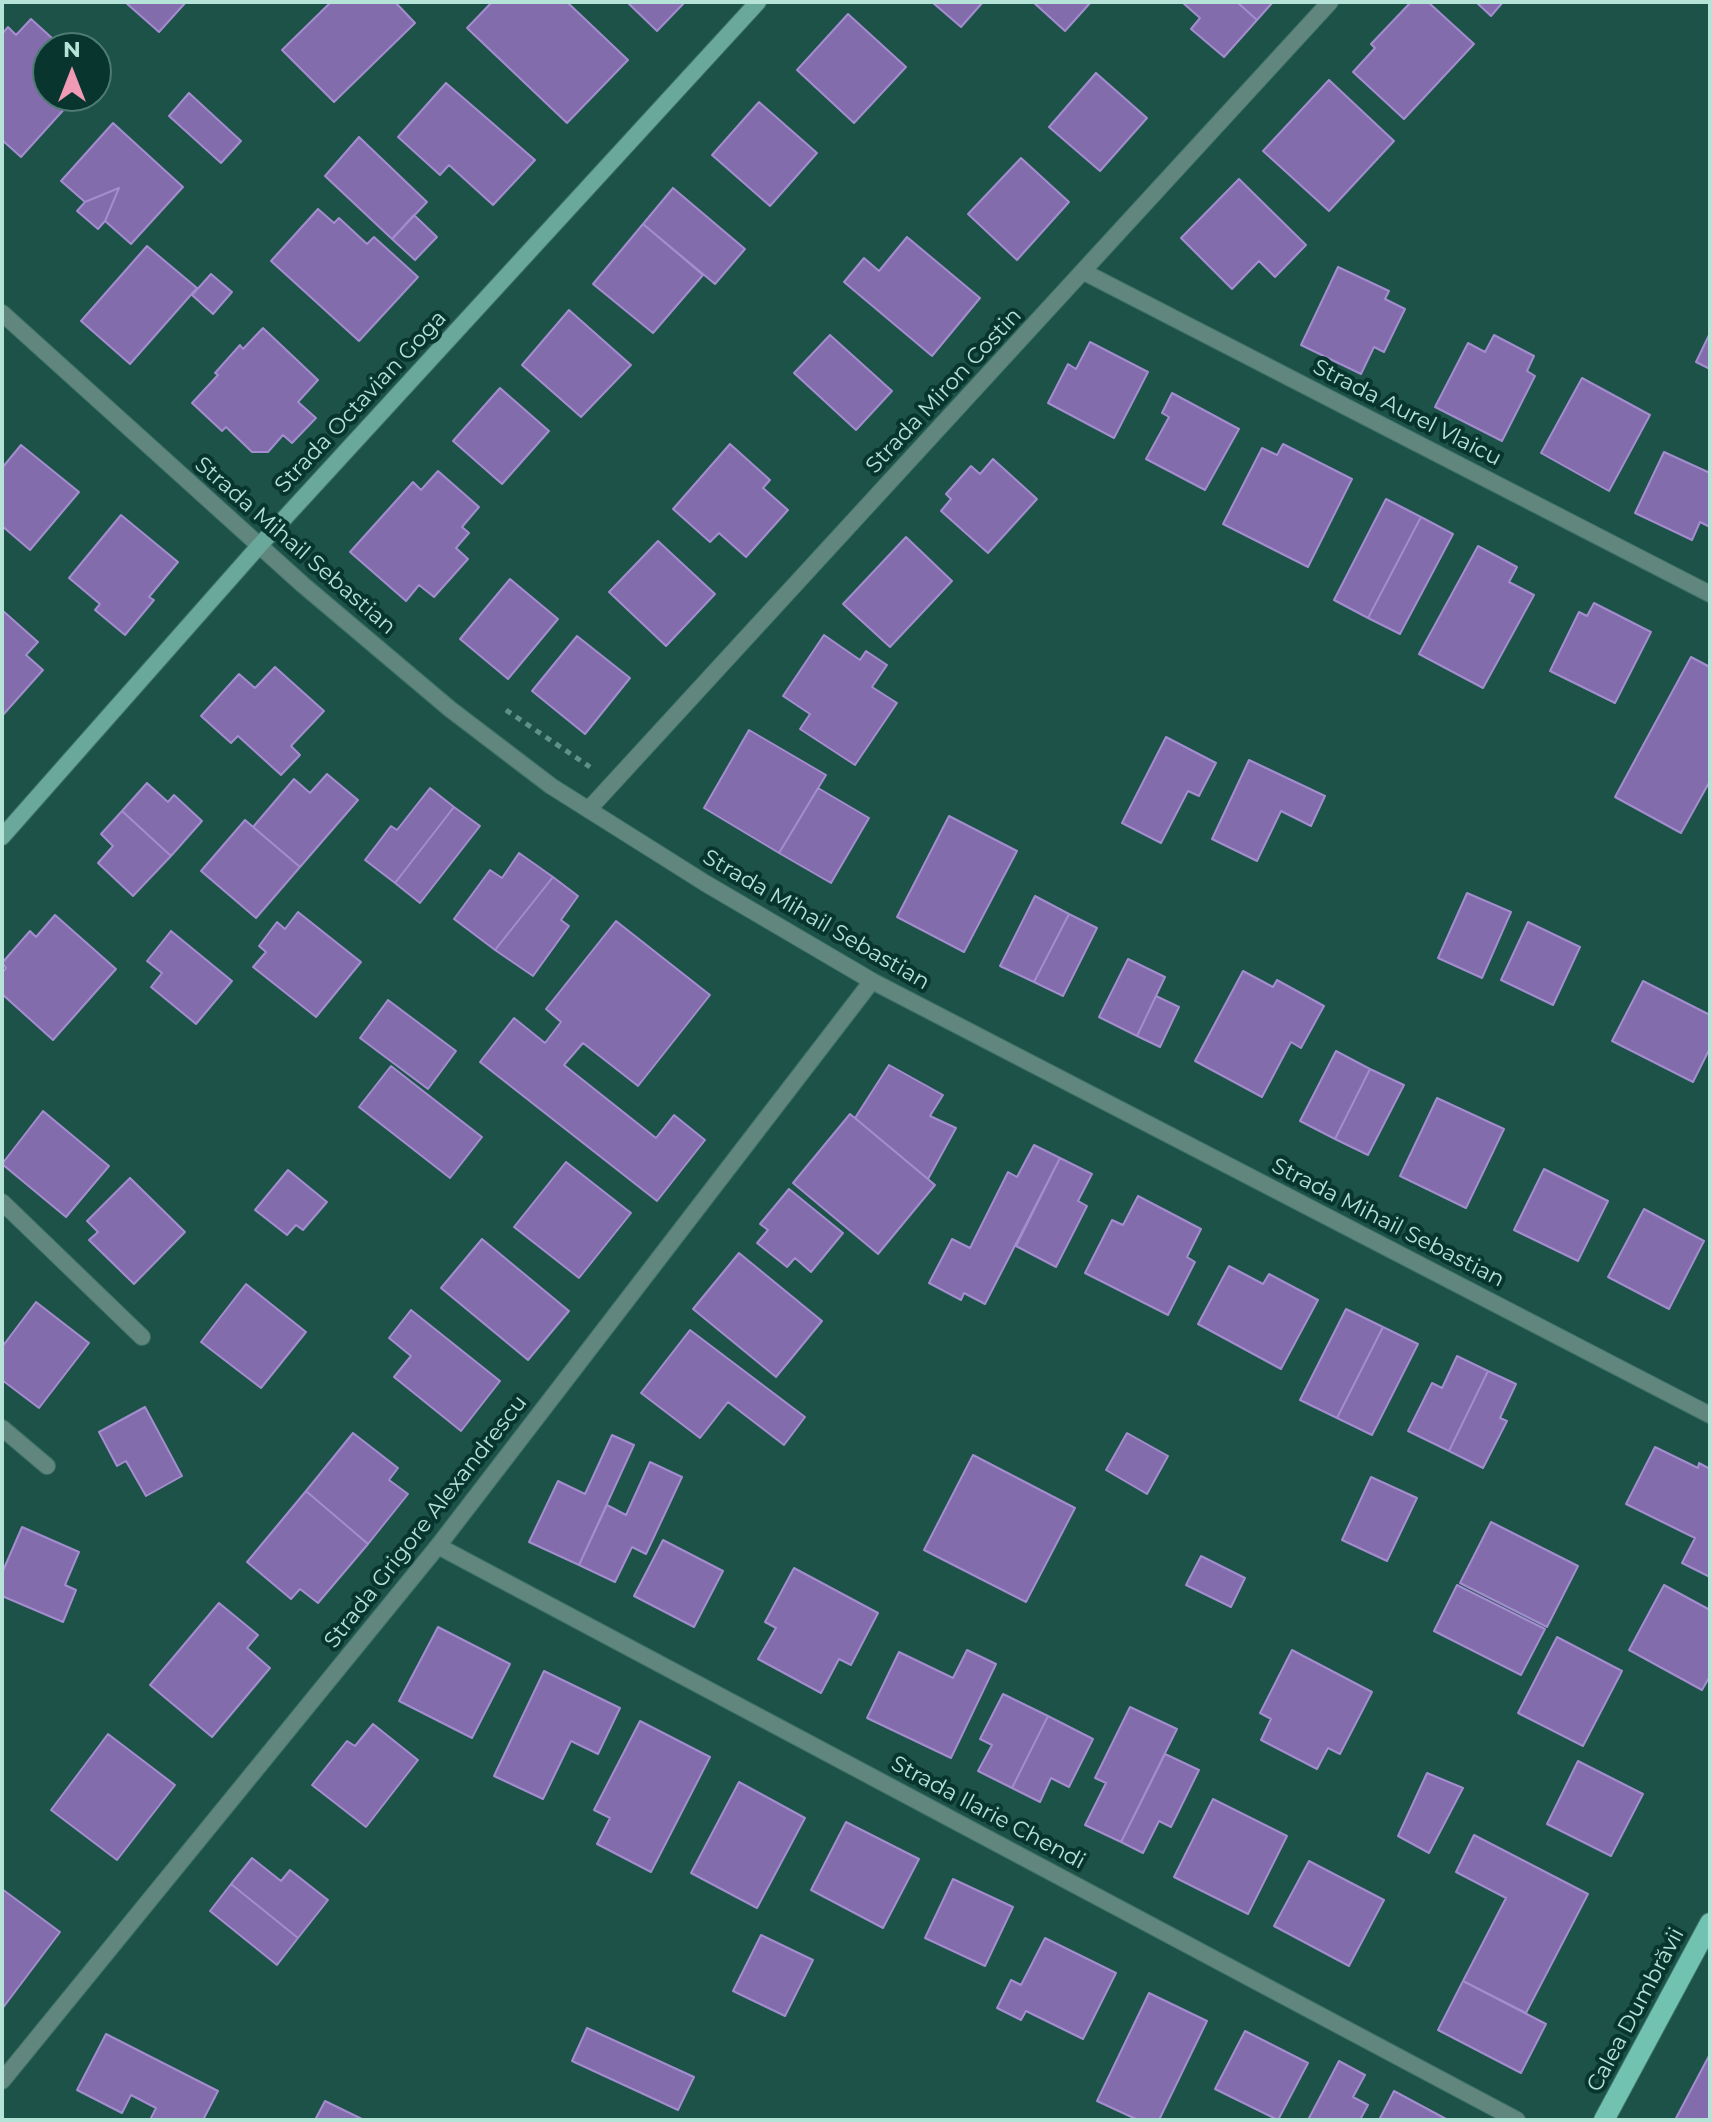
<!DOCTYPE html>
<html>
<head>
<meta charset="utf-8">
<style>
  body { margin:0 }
  #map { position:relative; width:1712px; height:2122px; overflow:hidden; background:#1c5248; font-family:Montserrat,sans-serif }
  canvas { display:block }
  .frame { position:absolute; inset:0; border:4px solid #b6e3d8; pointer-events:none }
  .north { position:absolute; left:32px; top:32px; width:80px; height:80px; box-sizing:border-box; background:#08362e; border:2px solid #4e7b72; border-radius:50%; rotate:0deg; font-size:22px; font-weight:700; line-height:32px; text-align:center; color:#b6e3d8 }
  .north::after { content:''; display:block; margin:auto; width:28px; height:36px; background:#f09ab5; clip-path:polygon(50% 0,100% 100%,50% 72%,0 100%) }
</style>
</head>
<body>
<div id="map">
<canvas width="1712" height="2122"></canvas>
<div class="frame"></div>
<div class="north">N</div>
</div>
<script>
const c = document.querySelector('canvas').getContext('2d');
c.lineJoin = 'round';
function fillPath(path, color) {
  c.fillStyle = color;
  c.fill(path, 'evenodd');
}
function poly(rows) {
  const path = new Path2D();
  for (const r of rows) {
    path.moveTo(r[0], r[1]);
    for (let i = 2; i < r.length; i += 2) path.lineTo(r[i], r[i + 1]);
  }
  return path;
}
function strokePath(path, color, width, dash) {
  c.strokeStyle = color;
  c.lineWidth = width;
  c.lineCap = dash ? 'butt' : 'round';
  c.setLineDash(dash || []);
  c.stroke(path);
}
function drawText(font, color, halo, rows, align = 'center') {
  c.font = font + ' Montserrat,sans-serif';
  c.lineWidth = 8;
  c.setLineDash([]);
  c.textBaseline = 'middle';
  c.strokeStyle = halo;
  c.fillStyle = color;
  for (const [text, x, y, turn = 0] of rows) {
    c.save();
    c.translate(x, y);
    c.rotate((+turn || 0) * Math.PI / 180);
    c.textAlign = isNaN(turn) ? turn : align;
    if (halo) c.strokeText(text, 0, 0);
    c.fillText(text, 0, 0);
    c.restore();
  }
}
const building = poly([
  [125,2,186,2,159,32,125,2],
  [331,2,395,2,415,23,334,102,282,50,331,2],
  [492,2,567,2,628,60,567,123,467,28,492,2],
  [627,2,685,2,657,31,627,2],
  [932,2,983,2,961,27,932,2],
  [1033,2,1091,2,1065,31,1033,2],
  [1182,2,1237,2,1257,20,1224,57,1191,29,1200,18,1182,2],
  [1237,2,1273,2,1257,20,1237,2],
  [1411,2,1428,2,1474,44,1404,119,1353,72,1375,48,1371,44,1411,2],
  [1476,2,1503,2,1491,16,1476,2],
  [848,14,906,67,854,123,797,70,848,14],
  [31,19,63,48,48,48,48,96,76,96,21,157,2,140,2,34,8,27,16,35,31,19],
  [1096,73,1147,118,1100,171,1049,127,1096,73],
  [1329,80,1394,141,1329,211,1263,151,1329,80],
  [446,83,535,160,493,205,449,165,440,175,398,137,446,83],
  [189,93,241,141,221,163,169,116,189,93],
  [759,102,817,153,770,206,712,155,759,102],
  [113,123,183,187,131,244,105,221,119,188,85,202,61,181,113,123],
  [359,137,427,202,392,239,325,176,359,137],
  [1021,158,1069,202,1017,260,968,214,1021,158],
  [1239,179,1306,245,1275,277,1259,261,1232,289,1181,238,1239,179],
  [119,188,105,221,98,229,77,211,85,202,119,188],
  [673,188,745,249,715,284,643,224,673,188],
  [318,209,334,223,339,218,367,244,374,237,418,277,359,341,271,261,318,209],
  [414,215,437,237,415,260,392,239,414,215],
  [643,224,703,275,653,333,593,284,643,224],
  [907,237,980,298,932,356,844,282,864,258,879,271,907,237],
  [147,246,197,288,130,364,81,321,147,246],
  [1338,267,1389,291,1385,299,1405,309,1384,352,1374,347,1361,374,1301,345,1338,267],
  [211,274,232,292,213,314,192,295,211,274],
  [569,310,631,365,581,417,522,365,569,310],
  [263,328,318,380,298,402,316,418,292,443,283,435,268,452,252,452,226,427,222,431,192,403,218,375,215,373,240,345,243,349,263,328],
  [1710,333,1710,369,1696,362,1710,333],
  [830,335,892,391,856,430,794,373,830,335],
  [1494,335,1534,356,1527,371,1535,376,1502,441,1435,407,1468,343,1485,352,1494,335],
  [1090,342,1148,372,1114,438,1048,403,1068,364,1076,369,1090,342],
  [1582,378,1650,415,1609,491,1541,453,1582,378],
  [500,388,549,431,502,484,453,441,500,388],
  [1172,393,1239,429,1205,490,1146,459,1169,417,1162,413,1172,393],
  [730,444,770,480,763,488,788,510,746,557,719,533,710,542,673,509,730,444],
  [1283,444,1352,479,1308,567,1223,524,1262,448,1277,455,1283,444],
  [21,445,79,492,30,550,2,526,2,468,21,445],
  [1664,452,1710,473,1710,527,1700,522,1692,540,1635,513,1664,452],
  [993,459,1037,499,988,553,941,511,951,499,946,494,971,466,980,474,993,459],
  [438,471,479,507,462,527,469,533,456,548,468,559,434,597,419,585,406,601,350,552,413,482,421,490,438,471],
  [1386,499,1421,517,1368,618,1334,600,1386,499],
  [121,515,178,562,149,597,154,600,125,635,95,610,100,604,69,578,121,515],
  [1421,517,1453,534,1400,634,1368,618,1421,517],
  [906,537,952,581,890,647,843,604,906,537],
  [658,541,715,594,666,646,609,592,658,541],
  [1478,546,1517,567,1509,582,1534,595,1483,688,1419,654,1478,546],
  [510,579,558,619,508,679,460,639,510,579],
  [1594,603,1651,632,1615,703,1550,671,1579,612,1587,616,1594,603],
  [2,610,38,642,26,655,43,670,2,716,2,610],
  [824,635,860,660,866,651,887,665,872,687,897,703,855,765,800,729,810,714,783,696,824,635],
  [577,636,630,678,585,734,532,691,577,636],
  [1691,657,1710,667,1710,781,1681,833,1615,797,1691,657],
  [275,667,324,711,291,746,300,755,281,775,238,736,231,743,201,716,239,674,255,688,275,667],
  [749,730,826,775,779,853,704,808,749,730],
  [1166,737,1216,763,1199,796,1188,791,1161,843,1122,823,1166,737],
  [1249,760,1325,796,1311,826,1281,811,1257,861,1212,839,1249,760],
  [327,774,358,800,300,867,253,827,294,779,310,793,327,774],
  [147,783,168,802,174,795,202,821,171,856,122,811,147,783],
  [430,788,454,807,395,883,365,860,391,826,397,830,430,788],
  [818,788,869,818,831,883,779,853,818,788],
  [454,807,480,826,420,903,395,883,454,807],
  [122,811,171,856,133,896,98,863,113,846,101,834,122,811],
  [949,816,1017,851,964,952,897,917,949,816],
  [245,820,300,867,256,918,201,871,245,820],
  [519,853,553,877,495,950,454,919,490,870,502,878,519,853],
  [553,877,578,896,561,920,569,926,533,976,495,950,553,877],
  [1467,893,1511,912,1482,978,1438,958,1467,893],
  [1035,896,1069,914,1034,982,1000,966,1035,896],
  [298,912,361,962,316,1017,253,967,266,952,259,946,277,922,285,929,298,912],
  [1069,914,1097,928,1063,996,1034,982,1069,914],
  [55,915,116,969,53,1040,2,994,2,973,6,968,2,963,30,931,36,937,55,915],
  [616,921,710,995,638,1086,583,1043,564,1065,656,1138,674,1115,705,1140,657,1201,480,1062,514,1018,545,1043,561,1022,546,1009,616,921],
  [1528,922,1580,947,1553,1005,1501,980,1528,922],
  [171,931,232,981,196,1024,151,987,162,973,147,961,171,931],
  [1128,959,1165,977,1137,1036,1099,1017,1128,959],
  [1243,971,1273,987,1277,980,1324,1006,1301,1048,1291,1042,1262,1097,1195,1061,1243,971],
  [1643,981,1710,1015,1710,1048,1693,1082,1612,1041,1643,981],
  [1156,996,1179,1007,1160,1047,1137,1036,1156,996],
  [388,1000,456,1051,428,1089,360,1038,388,1000],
  [1336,1051,1370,1069,1335,1139,1300,1121,1336,1051],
  [889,1065,943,1095,930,1116,956,1128,928,1179,855,1118,889,1065],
  [391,1066,482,1137,450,1178,359,1107,391,1066],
  [1370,1069,1404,1085,1368,1155,1335,1139,1370,1069],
  [1437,1098,1504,1129,1466,1208,1400,1176,1437,1098],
  [43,1111,109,1166,66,1217,2,1164,43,1111],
  [850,1114,935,1185,878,1254,793,1183,850,1114],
  [1034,1145,1060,1158,985,1304,964,1293,961,1300,929,1283,952,1239,970,1248,1008,1172,1017,1177,1034,1145],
  [1060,1158,1092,1174,1078,1201,1087,1206,1056,1267,1016,1246,1060,1158],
  [566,1162,631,1213,579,1278,514,1227,566,1162],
  [1544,1169,1608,1201,1578,1261,1514,1230,1544,1169],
  [288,1170,327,1202,303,1230,296,1225,287,1235,255,1210,288,1170],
  [130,1178,185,1232,134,1284,89,1240,98,1232,87,1221,130,1178],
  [789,1189,843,1233,811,1272,795,1258,787,1267,757,1243,768,1230,760,1224,789,1189],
  [1138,1196,1201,1229,1187,1257,1195,1262,1168,1315,1085,1273,1112,1220,1123,1225,1138,1196],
  [1644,1209,1704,1241,1669,1309,1608,1277,1644,1209],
  [482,1239,569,1311,528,1360,441,1288,482,1239],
  [739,1253,822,1321,776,1377,693,1309,739,1253],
  [1229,1266,1263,1284,1269,1274,1318,1300,1281,1369,1198,1324,1229,1266],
  [246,1284,306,1332,261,1388,201,1342,246,1284],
  [36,1302,89,1343,39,1408,2,1380,2,1347,36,1302],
  [1346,1309,1383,1327,1337,1418,1300,1400,1346,1309],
  [411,1310,500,1381,461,1431,394,1377,411,1356,389,1338,411,1310],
  [1383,1327,1418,1344,1372,1435,1337,1418,1383,1327],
  [690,1330,805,1417,784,1445,728,1402,700,1438,641,1393,690,1330],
  [1457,1356,1488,1371,1449,1451,1408,1431,1432,1383,1442,1388,1457,1356],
  [1488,1371,1516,1384,1500,1418,1507,1421,1483,1468,1449,1451,1488,1371],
  [145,1407,182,1476,146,1496,126,1461,117,1466,99,1432,145,1407],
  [353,1433,398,1468,389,1480,408,1494,368,1544,306,1491,353,1433],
  [1127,1433,1168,1456,1147,1494,1106,1470,1127,1433],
  [612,1435,634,1445,579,1565,529,1542,558,1481,585,1494,612,1435],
  [1655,1447,1698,1468,1699,1463,1710,1469,1710,1577,1682,1563,1695,1538,1626,1504,1655,1447],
  [973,1455,1075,1508,1026,1602,924,1550,973,1455],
  [650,1462,682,1477,646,1554,632,1547,615,1582,579,1565,607,1505,626,1515,650,1462],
  [1371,1477,1417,1498,1387,1561,1342,1540,1371,1477],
  [306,1491,368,1544,318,1603,300,1589,291,1599,247,1562,306,1491],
  [1491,1522,1578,1566,1547,1627,1460,1583,1491,1522],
  [22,1527,79,1552,65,1585,76,1590,63,1622,2,1596,2,1573,22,1527],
  [663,1540,723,1571,694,1627,634,1596,663,1540],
  [1201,1556,1245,1578,1231,1607,1186,1585,1201,1556],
  [794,1568,878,1613,851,1665,839,1659,821,1693,758,1659,776,1628,765,1622,794,1568],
  [1457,1585,1545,1629,1521,1675,1434,1631,1457,1585],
  [1664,1585,1710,1610,1710,1676,1702,1690,1629,1650,1664,1585],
  [219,1603,258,1635,247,1648,270,1668,212,1737,150,1685,219,1603],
  [438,1627,510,1664,472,1738,399,1701,438,1627],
  [1557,1637,1622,1671,1583,1746,1518,1713,1557,1637],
  [967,1650,996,1664,951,1758,867,1718,899,1652,953,1678,967,1650],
  [1292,1650,1372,1692,1340,1754,1328,1748,1317,1769,1261,1740,1271,1719,1260,1713,1292,1650],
  [544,1671,620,1708,598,1754,571,1741,543,1799,494,1776,544,1671],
  [1003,1694,1048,1716,1012,1788,978,1771,992,1745,980,1739,1003,1694],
  [1130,1707,1177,1729,1121,1842,1085,1825,1106,1783,1095,1778,1130,1707],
  [1048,1716,1093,1739,1069,1787,1051,1778,1040,1802,1012,1788,1048,1716],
  [640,1721,710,1757,651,1872,597,1844,610,1818,594,1810,640,1721],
  [373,1724,418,1760,366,1827,312,1785,347,1741,355,1746,373,1724],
  [108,1734,175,1785,117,1860,51,1810,108,1734],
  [1165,1754,1199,1770,1171,1827,1159,1821,1143,1853,1121,1842,1165,1754],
  [1578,1761,1643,1794,1611,1856,1547,1824,1578,1761],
  [1427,1773,1463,1788,1429,1853,1398,1836,1427,1773],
  [739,1782,805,1818,757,1908,691,1873,739,1782],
  [1213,1799,1287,1836,1248,1914,1174,1877,1213,1799],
  [846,1822,919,1859,883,1928,811,1890,846,1822],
  [1474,1835,1588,1894,1526,2013,1463,1981,1506,1898,1456,1872,1474,1835],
  [252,1858,281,1881,290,1870,328,1900,298,1938,231,1884,252,1858],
  [1309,1861,1384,1900,1349,1966,1274,1926,1309,1861],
  [953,1879,1013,1907,985,1966,925,1938,953,1879],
  [231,1884,298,1938,277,1965,210,1911,231,1884],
  [2,1889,60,1932,2,2009,2,1889],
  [761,1935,813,1960,785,2016,733,1991,761,1935],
  [1045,1938,1116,1973,1083,2039,1026,2011,1021,2020,997,2008,1011,1980,1021,1985,1045,1938],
  [1463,1981,1546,2024,1521,2073,1438,2030,1463,1981],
  [1149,1993,1207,2021,1159,2120,1138,2120,1097,2101,1149,1993],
  [587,2028,694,2077,678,2110,572,2061,587,2028],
  [1245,2031,1308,2063,1278,2120,1215,2089,1245,2031],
  [106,2034,218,2091,203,2120,150,2120,156,2108,131,2095,122,2113,77,2090,106,2034],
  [1710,2054,1710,2120,1675,2120,1710,2054],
  [1339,2061,1365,2075,1353,2097,1368,2105,1360,2120,1308,2120,1339,2061],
  [1394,2091,1448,2120,1379,2120,1394,2091],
  [325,2101,364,2120,315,2120,325,2101]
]);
const path = poly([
  [506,710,590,767]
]);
const street = poly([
  [1084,272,1710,594],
  [2,313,302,584,450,709,551,786,705,883,872,981,1710,1415],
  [589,809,1330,2],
  [2,1202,142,1337],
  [2,1428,47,1466],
  [438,1546,1517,2120],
  [2,2081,438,1546,872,981]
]);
const secondary = poly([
  [2,837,259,546,758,2]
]);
const primary = poly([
  [1604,2120,1710,1923]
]);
const streetNames = [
  ["Strada Miron Costin",944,391,-47],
  ["Strada Octavian Goga",361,402,-47],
  ["Strada Aurel Vlaicu",1407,413,27],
  ["Strada Mihail Sebastian",295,546,41],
  ["Strada Mihail Sebastian",816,920,30],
  ["Strada Mihail Sebastian",1388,1223,27],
  ["Strada Grigore Alexandrescu",426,1522,-52],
  ["Strada Ilarie Chendi",988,1813,28],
  ["Calea Dumbrăvii",1636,2010,-62]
];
fillPath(building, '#826cab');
strokePath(building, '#a38dcf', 2);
strokePath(street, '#3e7268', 18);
strokePath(secondary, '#3e7268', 18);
strokePath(primary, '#3e7268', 22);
strokePath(path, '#609288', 5, [6, 6]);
strokePath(street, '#60867d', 16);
strokePath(secondary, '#6aa89b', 16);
strokePath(primary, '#71c2b1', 20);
drawText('22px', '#b6e3d8', '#08362e', streetNames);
</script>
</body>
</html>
